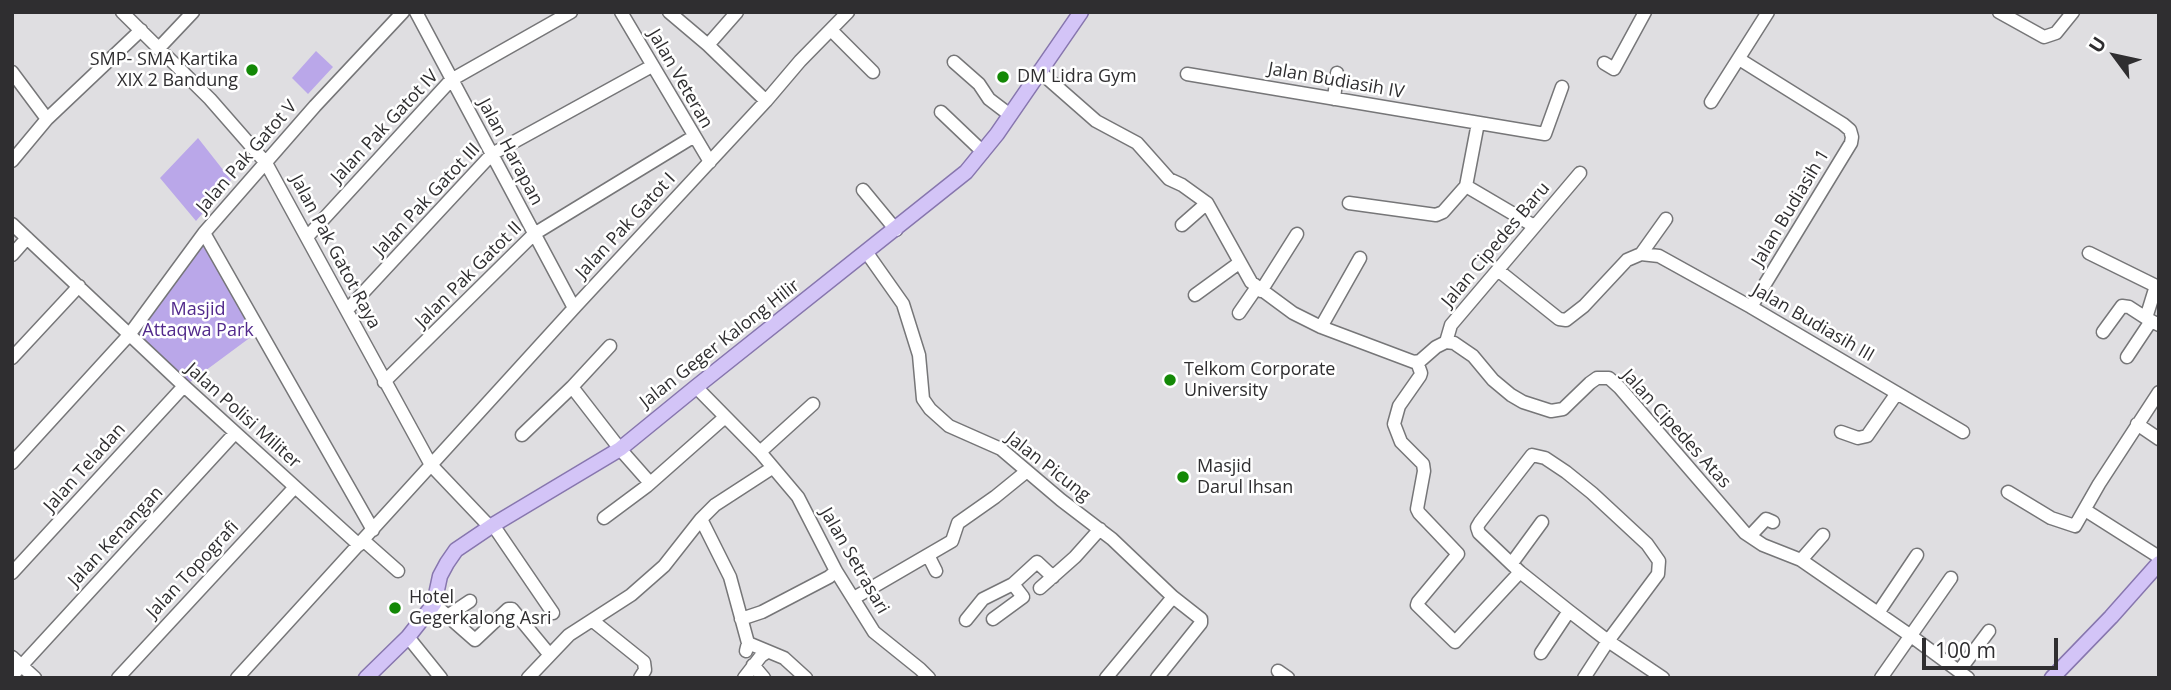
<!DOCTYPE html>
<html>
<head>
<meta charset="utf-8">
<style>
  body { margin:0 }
  #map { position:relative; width:2171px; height:690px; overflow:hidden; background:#dfdee1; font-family:"Open Sans",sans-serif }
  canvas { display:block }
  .frame { position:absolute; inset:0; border:14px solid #2f2e30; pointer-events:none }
  .north { position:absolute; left:2080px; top:21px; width:70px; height:70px; -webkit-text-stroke:5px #fff; paint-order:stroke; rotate:303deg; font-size:19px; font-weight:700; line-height:28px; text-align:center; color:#2f2e30 }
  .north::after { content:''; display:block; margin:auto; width:24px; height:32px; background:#2f2e30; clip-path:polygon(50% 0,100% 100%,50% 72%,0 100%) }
  .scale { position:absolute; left:1922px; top:638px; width:136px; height:32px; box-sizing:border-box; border:4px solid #2f2e30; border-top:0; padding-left:9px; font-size:21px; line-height:24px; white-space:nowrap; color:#2f2e30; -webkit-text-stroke:5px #fff; paint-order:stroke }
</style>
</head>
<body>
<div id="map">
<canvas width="2171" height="690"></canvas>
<div class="frame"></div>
<div class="north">U</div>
<div class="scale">100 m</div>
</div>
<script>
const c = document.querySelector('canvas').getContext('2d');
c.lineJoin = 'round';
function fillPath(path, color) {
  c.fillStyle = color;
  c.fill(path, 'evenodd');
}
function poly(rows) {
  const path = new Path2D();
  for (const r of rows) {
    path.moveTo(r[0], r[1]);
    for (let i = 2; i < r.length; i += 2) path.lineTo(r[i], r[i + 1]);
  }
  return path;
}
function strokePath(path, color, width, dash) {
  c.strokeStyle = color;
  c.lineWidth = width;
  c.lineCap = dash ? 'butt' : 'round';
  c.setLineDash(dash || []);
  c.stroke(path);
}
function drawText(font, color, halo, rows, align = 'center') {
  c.font = font + ' "Open Sans",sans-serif';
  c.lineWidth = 5;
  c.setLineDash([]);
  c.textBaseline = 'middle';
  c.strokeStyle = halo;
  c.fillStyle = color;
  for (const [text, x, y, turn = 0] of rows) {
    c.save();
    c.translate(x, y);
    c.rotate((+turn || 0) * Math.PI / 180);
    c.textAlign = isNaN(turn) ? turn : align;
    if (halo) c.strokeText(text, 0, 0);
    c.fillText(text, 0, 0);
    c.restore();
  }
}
const green = poly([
  [316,51,333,67,308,94,292,78],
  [198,138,231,180,196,221,160,178],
  [204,236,259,331,186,385,131,336]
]);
const minor = poly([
  [122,12,210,99,266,163,431,465,490,527],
  [416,12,574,308],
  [621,12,710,162],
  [669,12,708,45,766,101],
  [1999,12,2044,37,2056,33,2073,12],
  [831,30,873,72],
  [708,45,737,12],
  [158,49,193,12],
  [1739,59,1843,124,1850,130,1852,137,1851,143,1751,307],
  [954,62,979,84,989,99,1010,115],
  [1604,63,1614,69,1645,12],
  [1039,71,1096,121,1137,143,1169,179,1182,185,1207,203,1251,282,1293,313,1321,327,1414,362,1420,361,1436,347,1446,342,1454,343,1473,356,1493,380,1511,395,1523,402,1551,411,1563,409,1590,383,1597,378,1609,378,1620,388,1745,533,1763,545,1801,560,1911,636,1968,678],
  [12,72,47,119],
  [1187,74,1545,134,1562,87],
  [1334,99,1337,73],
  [1711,102,1768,12],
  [941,112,983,152],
  [1478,123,1466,186,1534,226],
  [12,161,47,119,141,30],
  [863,190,896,230],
  [1349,203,1436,215,1443,212,1466,186],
  [12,224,184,386,359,545],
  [1182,225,1207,203],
  [204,233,373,530],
  [308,236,451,80,571,12],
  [867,253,903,304,919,355,923,399,930,409,949,426,1001,449,1061,500,1112,539,1173,597,1201,619,1201,623,1157,678],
  [2089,253,2154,285,2155,289,2146,318,2159,325],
  [1641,254,1666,219],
  [12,255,27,238],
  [1499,271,1559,319,1566,320,1584,306,1627,260,1641,254,1659,256,1751,307,1963,432],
  [1261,291,1297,234],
  [1195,295,1239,263],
  [347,310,492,154,652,66],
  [1239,313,1257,287],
  [1321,327,1360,258],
  [2103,332,2122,306,2129,307,2146,318],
  [1446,342,1451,325,1580,173],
  [2127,357,2151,321],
  [12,358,79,286],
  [1417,362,1421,373,1420,376,1399,406,1394,424,1401,442,1423,464,1424,471,1417,509,1419,513,1458,554,1418,602,1417,605,1455,642,1520,572],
  [384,382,534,234,693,137],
  [572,387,620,449,650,483],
  [696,387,760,452,798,497,836,571,874,632,920,669,929,678],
  [2137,424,2159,439],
  [1841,432,1858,438,1867,436,1897,393],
  [522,435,572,387,610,346],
  [760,452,813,404],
  [12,463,129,335,204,233,315,106,403,12],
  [2008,492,2051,518,2075,526,2099,484,2159,392],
  [2085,510,2159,557],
  [604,518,647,486,724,418],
  [701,519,730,577,748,643,746,651],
  [493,525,553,613],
  [1750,536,1766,519,1773,522],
  [363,540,398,571],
  [928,555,936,571],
  [1801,560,1823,535],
  [1512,563,1542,522],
  [12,573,184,386],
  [1040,588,1075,557,1100,529],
  [854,598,952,541,958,523,995,497,1027,471],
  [434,604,475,640,508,609,512,609,549,654],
  [1878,613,1917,555],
  [449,615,470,601],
  [741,619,762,612,829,577,836,571],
  [993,619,1023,597,1013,584],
  [966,620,983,599,1013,584,1037,562,1053,577],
  [593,621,644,662,645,670,640,678],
  [408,637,441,678],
  [748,643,784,658,806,678],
  [1541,653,1569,611],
  [12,657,35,678],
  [753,665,764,678],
  [1278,671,1288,678],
  [1959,671,1989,631],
  [12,676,235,433],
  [118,678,295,487],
  [237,678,574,308,766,101,800,61,848,12],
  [528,678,569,635,631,595,664,566,701,519,715,505,772,468],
  [744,678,761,656,767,652],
  [1106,678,1173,597],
  [1584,678,1608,641,1658,574,1659,561,1647,544,1592,493,1566,472,1545,458,1532,455,1480,522,1477,527,1479,533,1520,572,1569,611,1608,641,1663,678],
  [1881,678,1951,578]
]);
const major = poly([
  [366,678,408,637,434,604,440,576,447,563,456,550,493,525,620,449,696,387,966,172,997,134,1081,12],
  [2052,678,2111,617,2159,563]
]);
const markers = [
  [252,70,7,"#138806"],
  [1003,77,7,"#138806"],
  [1170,380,7,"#138806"],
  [1183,477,7,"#138806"],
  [395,608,7,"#138806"]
];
const poiNames = [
  ["SMP- SMA Kartika",238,60,"right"],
  ["XIX 2 Bandung",238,81,"right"],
  ["DM Lidra Gym",1017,77],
  ["Telkom Corporate",1184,370],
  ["University",1184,391],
  ["Masjid",1197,467],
  ["Darul Ihsan",1197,488],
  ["Hotel",409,598],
  ["Gegerkalong Asri",409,619]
];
const streetNames = [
  ["Jalan Veteran",680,79,60],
  ["Jalan Budiasih IV",1336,81,10],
  ["Jalan Pak Gatot IV",385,127,-47],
  ["Jalan Harapan",510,152,62],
  ["Jalan Pak Gatot V",247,157,-49],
  ["Jalan Pak Gatot III",427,200,-47],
  ["Jalan Budiasih 1",1791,208,-59],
  ["Jalan Pak Gatot I",626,226,-47],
  ["Jalan Cipedes Baru",1496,245,-50],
  ["Jalan Pak Gatot Raya",335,252,62],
  ["Jalan Pak Gatot II",469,275,-45],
  ["Jalan Budiasih III",1813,323,30],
  ["Jalan Geger Kalong Hilir",720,344,-38],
  ["Jalan Polisi Militer",243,416,42],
  ["Jalan Cipedes Atas",1676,429,48],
  ["Jalan Picung",1048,467,38],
  ["Jalan Teladan",85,468,-48],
  ["Jalan Kenangan",116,537,-47],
  ["Jalan Setrasari",854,561,60],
  ["Jalan Topografi",193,570,-47]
];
const parkNames = [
  ["Masjid",198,310],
  ["Attaqwa Park",198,331]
];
fillPath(green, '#baa7e9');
strokePath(minor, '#767678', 15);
strokePath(major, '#8776ae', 17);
strokePath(minor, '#fff', 12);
strokePath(major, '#d3c4f7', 14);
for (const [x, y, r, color] of markers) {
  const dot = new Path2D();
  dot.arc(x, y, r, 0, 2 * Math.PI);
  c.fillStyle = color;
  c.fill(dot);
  strokePath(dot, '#fff', 2.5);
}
drawText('18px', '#2f2e30', '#fff', poiNames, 'left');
drawText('18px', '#2f2e30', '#fff', streetNames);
drawText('18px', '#522a8c', '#fff', parkNames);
</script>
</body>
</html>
